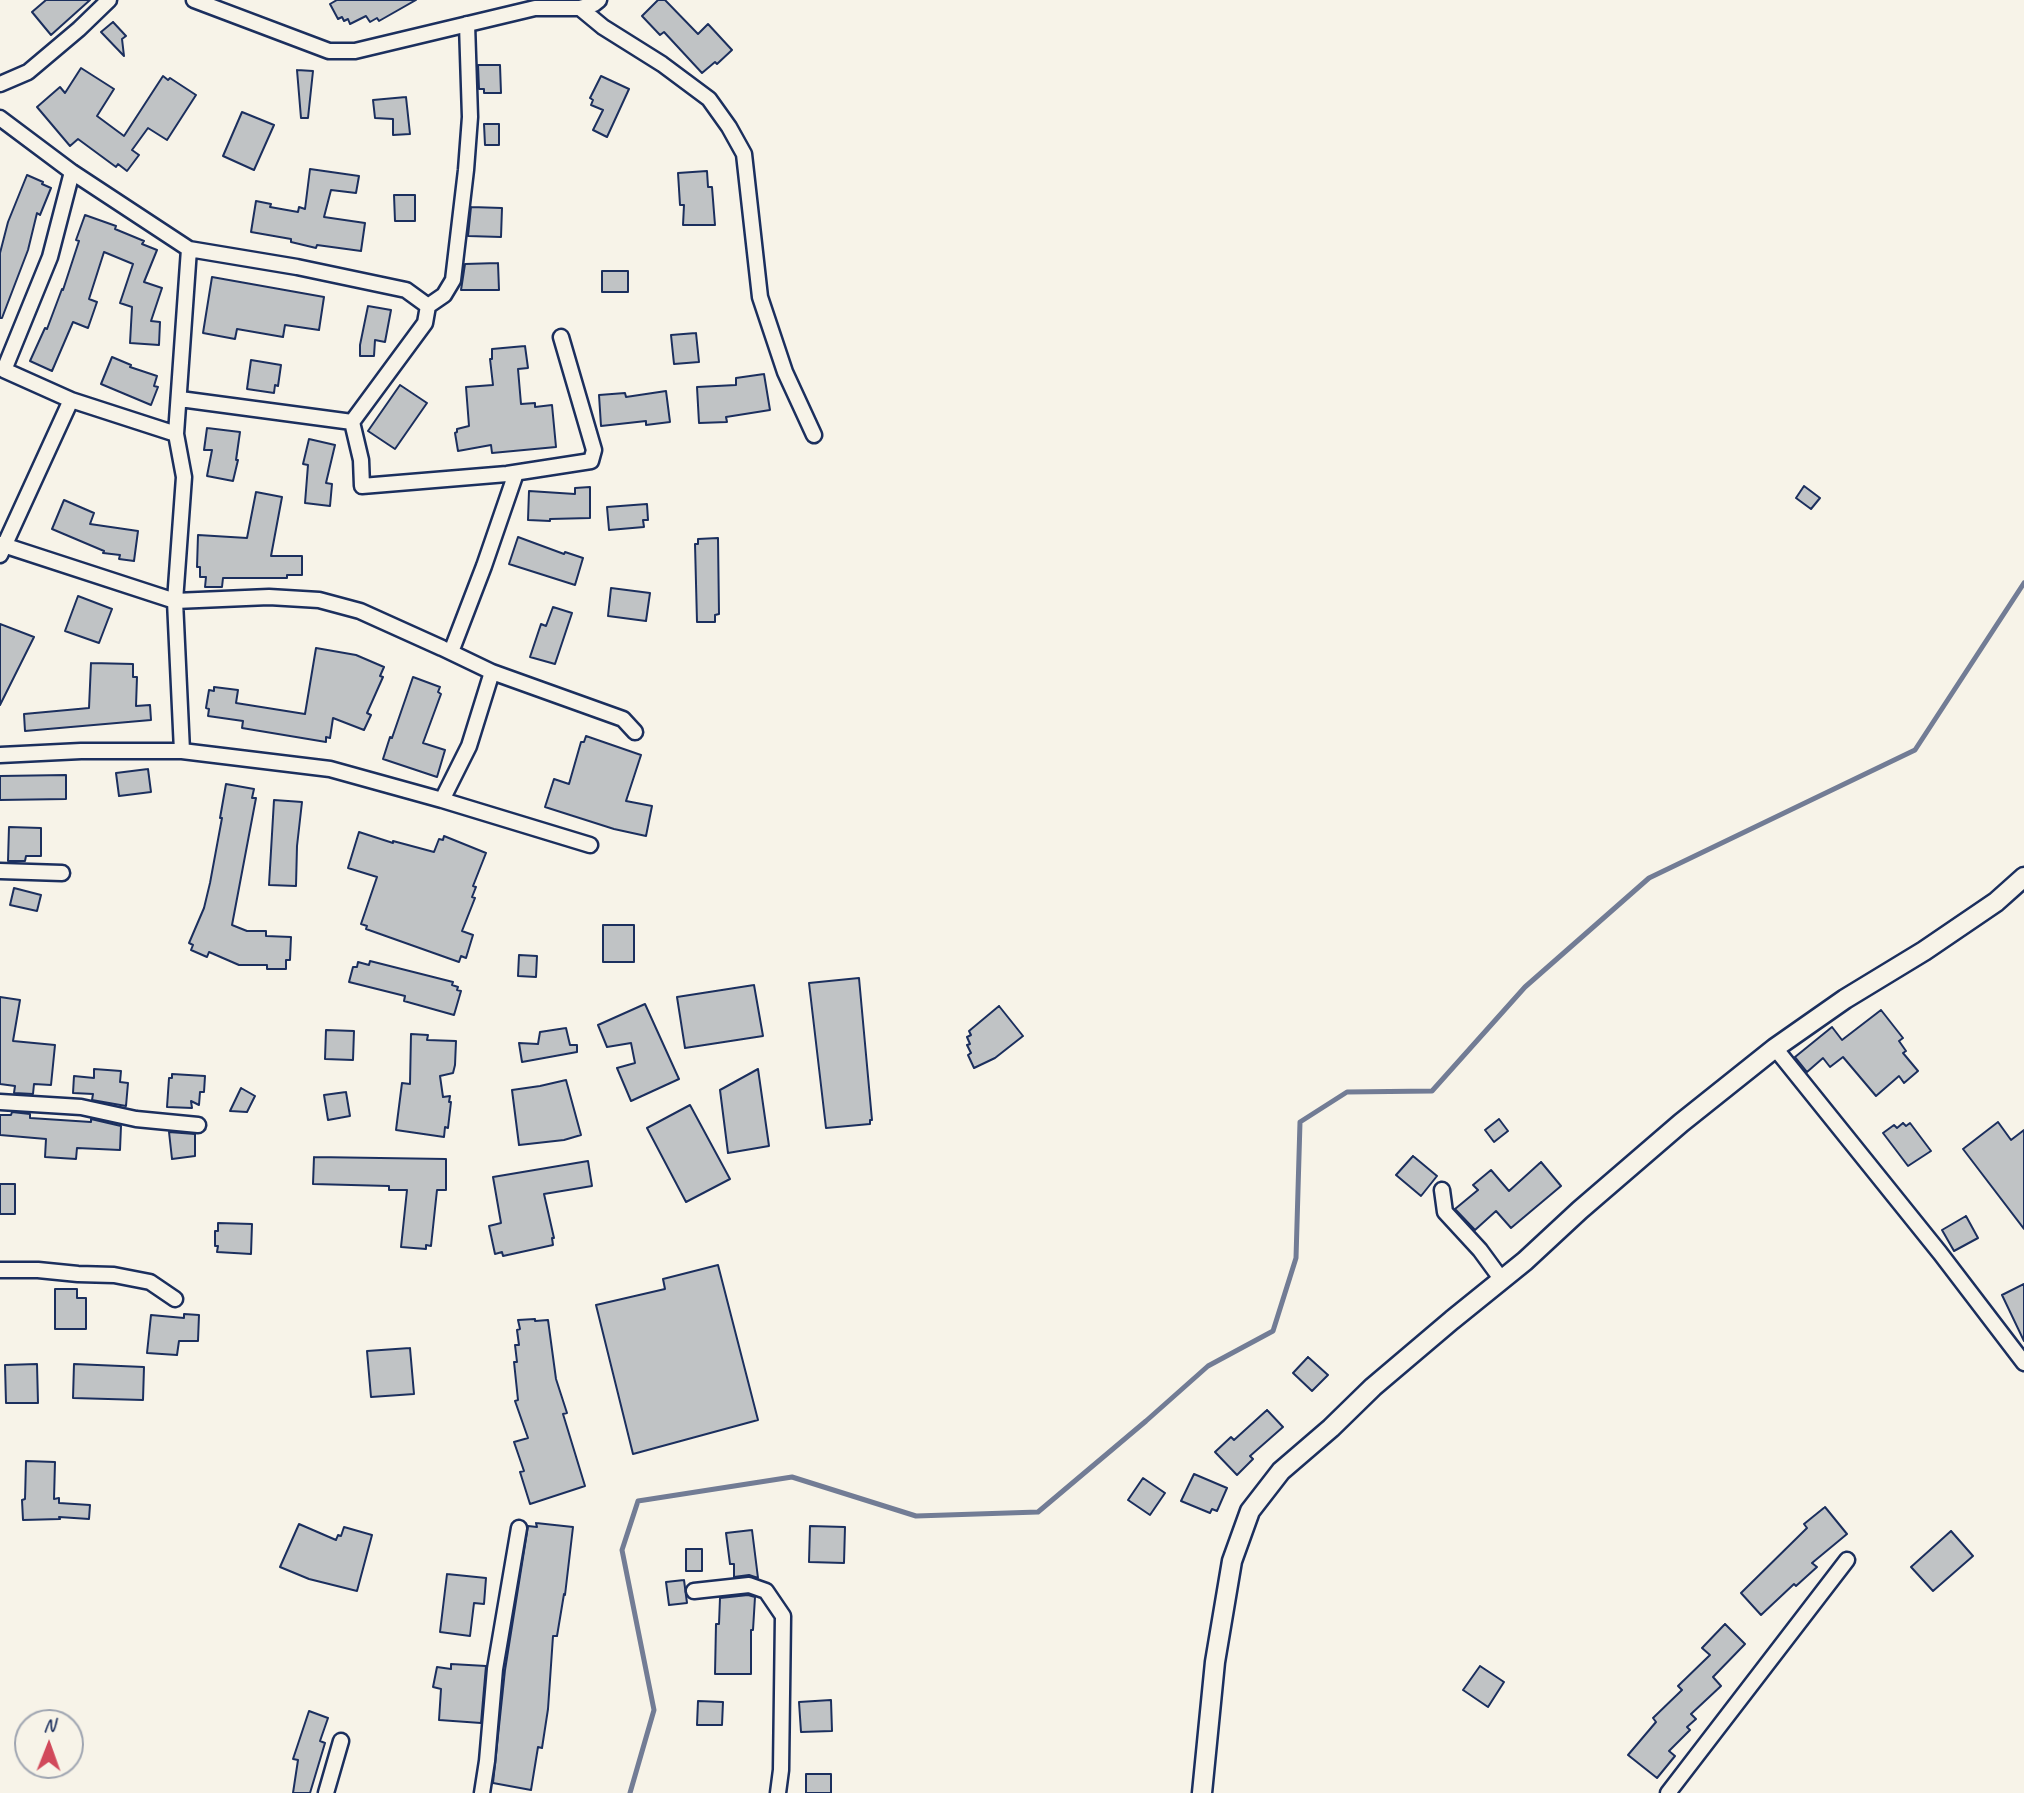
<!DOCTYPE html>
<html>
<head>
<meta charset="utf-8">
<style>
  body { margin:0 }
  #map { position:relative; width:2024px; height:1793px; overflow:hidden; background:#f7f3e8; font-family:Caveat,sans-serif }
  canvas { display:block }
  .north { position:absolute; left:14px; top:1709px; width:70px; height:70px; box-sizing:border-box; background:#f7f3e8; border:2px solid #9fa5b1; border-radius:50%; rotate:1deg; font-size:19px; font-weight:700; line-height:28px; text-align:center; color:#1b2f5e }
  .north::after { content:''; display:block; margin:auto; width:24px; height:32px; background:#d1495b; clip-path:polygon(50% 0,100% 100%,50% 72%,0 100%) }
</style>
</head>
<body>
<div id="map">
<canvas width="2024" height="1793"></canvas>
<div class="north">N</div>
</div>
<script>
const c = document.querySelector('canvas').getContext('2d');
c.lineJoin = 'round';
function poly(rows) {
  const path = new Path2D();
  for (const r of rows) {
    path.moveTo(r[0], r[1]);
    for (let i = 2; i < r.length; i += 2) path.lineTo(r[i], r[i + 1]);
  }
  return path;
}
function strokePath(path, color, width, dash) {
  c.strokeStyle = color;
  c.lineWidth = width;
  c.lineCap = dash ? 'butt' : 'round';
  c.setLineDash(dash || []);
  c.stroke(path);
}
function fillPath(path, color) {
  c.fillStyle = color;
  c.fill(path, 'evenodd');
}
const stream = poly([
  [630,1793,654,1710,622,1550,638,1501,792,1477,916,1516,1038,1512,1146,1421,1208,1366,1273,1331,1296,1258,1300,1122,1347,1092,1432,1091,1525,987,1649,878,1915,750,2024,583]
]);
const building = poly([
  [46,0,90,0,51,35,32,12,46,0],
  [337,0,416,0,379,21,377,18,370,22,366,16,350,24,348,19,344,21,342,17,338,19,330,4,337,0],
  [658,0,665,0,698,34,708,24,732,50,717,64,715,62,702,73,664,32,660,35,642,16,658,0],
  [113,22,126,36,122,39,124,56,101,32,113,22],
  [478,65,500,65,501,93,484,93,484,89,479,89,478,65],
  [81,68,114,89,97,116,124,136,163,76,168,80,170,78,196,95,167,140,148,128,132,150,139,155,127,171,118,164,116,167,78,139,70,146,37,107,60,87,65,93,81,68],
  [297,70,313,71,308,118,301,118,297,70],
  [601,76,629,89,607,137,593,130,603,110,591,105,593,100,590,98,601,76],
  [406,97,410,134,393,135,393,119,375,118,373,100,406,97],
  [242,112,274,125,254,170,223,156,242,112],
  [484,124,499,124,499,145,485,145,484,124],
  [310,169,359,176,356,193,331,190,324,217,365,223,361,251,317,245,316,248,291,242,291,239,251,232,256,201,271,204,270,207,298,212,299,207,305,209,310,169],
  [707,171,708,187,712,187,715,225,683,225,684,205,680,205,678,173,707,171],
  [27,175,43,182,42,184,51,188,40,215,37,213,28,250,2,318,0,318,0,253,8,222,27,175],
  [394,195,415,195,415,221,395,221,394,195],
  [471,207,502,208,501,237,468,236,471,207],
  [85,215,116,226,115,229,144,241,142,244,157,250,144,282,162,288,151,321,160,322,159,345,130,343,132,307,120,303,133,264,104,252,89,299,97,302,88,328,73,322,52,371,30,361,45,328,47,329,62,289,63,290,79,241,76,240,85,215],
  [498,263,499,290,461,290,465,264,498,263],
  [602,271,628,271,628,292,602,292,602,271],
  [212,277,324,297,319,330,285,325,283,337,237,329,235,339,203,333,212,277],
  [368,306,391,310,385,342,375,340,374,356,360,356,360,345,368,306],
  [696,333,699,362,674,364,671,335,696,333],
  [525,346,528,368,518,369,521,404,535,403,535,407,552,405,556,447,492,453,491,445,458,451,455,433,457,432,457,429,469,426,466,387,493,385,490,359,492,359,492,349,525,346],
  [112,357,131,365,130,367,157,376,154,386,158,387,151,405,101,384,112,357],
  [251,360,281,365,278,386,275,385,274,393,247,389,251,360],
  [764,374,770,410,726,417,727,422,699,423,697,387,736,385,736,378,764,374],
  [400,385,427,403,395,449,368,431,400,385],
  [666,391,670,422,646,425,646,421,601,426,599,395,625,393,626,397,666,391],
  [207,428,240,432,236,460,238,460,233,481,207,476,212,450,204,450,207,428],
  [309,439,335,445,326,483,332,484,330,506,305,503,308,465,303,464,309,439],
  [1804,486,1820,498,1811,509,1796,498,1804,486],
  [590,487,590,518,550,519,550,521,528,520,529,491,575,494,575,488,590,487],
  [256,492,282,497,271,556,302,556,302,575,287,575,287,578,223,578,222,587,205,587,206,577,200,577,200,567,197,567,198,535,247,538,256,492],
  [64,500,94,513,90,524,138,531,134,561,119,559,120,555,103,553,104,551,52,529,64,500],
  [647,504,648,520,643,520,644,527,609,530,607,507,647,504],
  [518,537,564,554,565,552,583,558,575,585,509,564,518,537],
  [718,538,719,614,715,615,715,622,697,622,695,544,698,544,698,539,718,538],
  [611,588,650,593,646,621,608,616,611,588],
  [78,596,112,609,99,643,65,631,78,596],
  [553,607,572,613,555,664,530,657,541,624,546,626,553,607],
  [0,624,34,637,0,705,0,624],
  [316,648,356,655,384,667,380,676,383,677,367,713,371,715,364,730,333,718,330,738,326,737,326,742,242,728,243,721,208,716,209,709,206,708,209,690,214,691,214,687,238,690,236,703,305,714,316,648],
  [91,663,133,664,133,677,137,677,136,706,150,705,151,720,25,731,24,714,89,708,91,663],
  [413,677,440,687,438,692,441,694,423,743,445,750,437,777,383,759,390,737,392,738,413,677],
  [586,736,641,755,626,801,652,806,646,836,614,829,545,807,554,779,569,784,581,742,584,742,586,736],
  [148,769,151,792,119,796,116,773,148,769],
  [66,775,66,799,0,800,0,776,66,775],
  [226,784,254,789,252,798,256,798,232,925,247,931,266,931,266,936,291,937,290,960,286,960,286,969,267,969,267,965,239,965,209,952,207,957,191,950,193,945,189,943,204,908,210,883,222,818,220,818,226,784],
  [274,800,302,802,297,846,296,886,269,885,274,800],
  [9,827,41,828,41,856,26,856,25,861,8,861,9,827],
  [359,832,393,843,393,841,434,852,439,839,443,840,444,836,486,853,473,886,476,887,472,897,475,898,462,931,473,935,466,958,461,956,459,962,366,929,367,926,361,924,377,877,348,868,359,832],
  [14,888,41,895,37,911,10,905,14,888],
  [603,925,634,925,634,962,603,962,603,925],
  [519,955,537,956,536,977,518,976,519,955],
  [370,961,453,982,452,985,458,987,457,990,461,991,454,1015,404,1001,405,996,349,982,353,967,357,967,358,962,369,965,370,961],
  [859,978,872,1120,870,1120,870,1124,826,1128,809,983,859,978],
  [754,985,763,1036,685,1048,677,997,754,985],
  [0,997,20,1000,13,1041,55,1045,51,1085,34,1084,33,1094,14,1093,15,1086,0,1084,0,997],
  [645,1004,679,1079,631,1101,617,1068,635,1063,631,1043,607,1047,598,1025,645,1004],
  [999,1006,1023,1036,995,1058,974,1068,968,1055,971,1053,967,1045,970,1044,967,1037,971,1035,969,1031,999,1006],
  [1881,1010,1903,1038,1899,1041,1906,1051,1903,1053,1918,1071,1904,1083,1899,1076,1876,1096,1843,1057,1830,1067,1823,1058,1807,1072,1795,1057,1832,1027,1842,1040,1881,1010],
  [566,1028,570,1045,577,1045,577,1052,522,1062,519,1043,538,1044,540,1032,566,1028],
  [326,1030,354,1031,353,1060,325,1059,326,1030],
  [411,1034,428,1035,427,1040,456,1041,455,1065,453,1073,440,1076,443,1097,450,1096,449,1102,451,1102,448,1128,445,1127,444,1137,396,1130,402,1083,410,1084,411,1034],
  [94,1069,121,1071,120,1082,128,1083,126,1106,92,1100,93,1094,73,1093,74,1076,94,1078,94,1069],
  [758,1069,769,1146,728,1153,720,1090,758,1069],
  [172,1074,205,1076,204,1092,200,1092,199,1105,191,1101,192,1108,167,1107,169,1078,172,1078,172,1074],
  [566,1080,581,1135,564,1140,519,1145,512,1090,540,1086,566,1080],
  [241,1088,255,1096,247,1112,230,1111,241,1088],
  [346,1092,350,1116,328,1120,324,1095,346,1092],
  [690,1105,730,1179,686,1202,647,1128,690,1105],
  [12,1112,30,1114,30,1118,91,1122,91,1119,121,1126,120,1150,77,1148,76,1159,45,1157,46,1139,0,1135,0,1115,11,1115,12,1112],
  [1499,1119,1508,1131,1494,1142,1485,1130,1499,1119],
  [1998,1122,2011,1140,2024,1130,2024,1229,1963,1149,1998,1122],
  [1903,1123,1906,1126,1910,1123,1931,1151,1908,1166,1883,1133,1894,1125,1897,1128,1903,1123],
  [169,1132,195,1134,195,1156,172,1159,169,1132],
  [1413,1156,1437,1176,1421,1196,1396,1175,1413,1156],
  [314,1157,446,1159,446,1190,437,1190,431,1246,426,1245,426,1249,401,1247,407,1190,389,1190,389,1186,313,1184,314,1157],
  [588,1161,592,1186,544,1194,554,1238,552,1238,553,1245,503,1256,502,1252,495,1254,489,1226,501,1223,493,1177,588,1161],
  [1541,1162,1561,1186,1511,1228,1496,1211,1475,1230,1455,1209,1478,1190,1473,1185,1491,1170,1509,1191,1541,1162],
  [0,1184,15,1184,15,1214,0,1214,0,1184],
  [1966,1216,1978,1238,1954,1251,1942,1230,1966,1216],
  [218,1223,252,1224,251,1254,217,1252,218,1246,215,1246,215,1231,218,1231,218,1223],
  [718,1265,758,1420,633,1454,596,1305,665,1289,663,1279,718,1265],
  [2024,1284,2024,1341,2002,1295,2024,1284],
  [55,1289,77,1289,77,1298,86,1298,86,1329,55,1329,55,1289],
  [184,1314,199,1315,198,1341,179,1341,177,1355,147,1353,151,1315,184,1318,184,1314],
  [535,1319,535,1321,548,1320,556,1379,567,1413,563,1414,585,1486,530,1504,520,1472,524,1471,514,1442,528,1438,515,1401,518,1400,514,1362,517,1362,515,1345,519,1345,517,1330,520,1329,518,1320,535,1319],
  [410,1348,414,1394,371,1397,367,1351,410,1348],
  [1308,1357,1328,1375,1312,1391,1293,1373,1308,1357],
  [37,1364,38,1403,6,1403,5,1365,37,1364],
  [74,1364,144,1367,143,1400,73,1398,74,1364],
  [1267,1410,1283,1427,1250,1456,1253,1459,1237,1475,1215,1452,1231,1437,1234,1440,1267,1410],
  [26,1461,55,1462,54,1499,59,1498,59,1503,90,1505,89,1519,59,1517,60,1519,23,1520,22,1500,25,1499,26,1461],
  [1194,1474,1227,1488,1217,1511,1212,1509,1210,1513,1181,1501,1194,1474],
  [1143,1478,1165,1493,1150,1515,1128,1500,1143,1478],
  [1825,1507,1847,1534,1812,1563,1817,1567,1796,1586,1794,1584,1761,1615,1741,1593,1807,1528,1804,1524,1825,1507],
  [536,1523,573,1527,565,1595,564,1594,557,1636,553,1636,548,1709,542,1748,538,1747,531,1790,493,1783,505,1670,528,1526,537,1527,536,1523],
  [299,1524,336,1540,338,1535,341,1536,344,1527,372,1535,357,1591,309,1579,280,1567,299,1524],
  [810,1526,845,1527,844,1563,809,1562,810,1526],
  [752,1530,758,1578,749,1575,734,1577,734,1564,730,1564,726,1533,752,1530],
  [1951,1531,1973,1556,1933,1591,1911,1567,1951,1531],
  [686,1549,702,1549,702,1571,686,1571,686,1549],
  [447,1574,486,1578,484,1604,474,1603,470,1636,440,1632,447,1574],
  [684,1580,687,1603,669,1605,666,1582,684,1580],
  [748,1595,755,1597,753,1630,751,1630,751,1674,715,1674,716,1624,719,1624,720,1598,748,1595],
  [1725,1624,1745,1644,1713,1677,1721,1686,1691,1714,1696,1719,1687,1727,1690,1730,1669,1751,1675,1756,1657,1778,1628,1755,1656,1722,1653,1718,1682,1690,1678,1686,1710,1655,1702,1648,1725,1624],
  [451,1664,486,1666,481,1723,439,1720,441,1689,433,1687,437,1667,451,1669,451,1664],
  [1480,1666,1504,1682,1488,1707,1463,1690,1480,1666],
  [831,1700,832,1731,801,1732,799,1702,831,1700],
  [698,1701,723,1702,722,1725,697,1725,698,1701],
  [309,1711,328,1718,320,1741,325,1743,310,1793,293,1793,298,1760,293,1759,309,1711],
  [806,1774,831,1774,831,1793,806,1793,806,1774]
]);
const minor = poly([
  [194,0,329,51,355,51,535,8,580,8,594,4,599,0],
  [580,8,603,27,662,64,709,99,729,127,744,154,760,297,785,372,814,435],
  [0,84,28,72,79,29,109,0],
  [0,118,72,172,189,249],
  [428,306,444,295,453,280,466,170,470,117,467,24],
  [180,399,352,422],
  [71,400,4,370,50,257,72,172],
  [176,434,189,249,297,267,406,290,428,306,425,323,352,422,361,460,362,486,507,474,591,461,594,450,561,337],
  [0,544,175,601,269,597,319,600,360,611,442,648,492,672],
  [0,555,71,400,176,434,184,477,175,601,182,751],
  [451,652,484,566,516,473],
  [0,755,81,751,182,751,330,769,442,800,590,845],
  [442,800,469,746,492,672,623,719,635,732],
  [0,871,62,873],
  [1775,1048,1940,1253,2024,1363],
  [0,1102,81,1107,136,1119,198,1125],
  [1442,1190,1445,1212,1480,1250,1502,1280],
  [0,1270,38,1270,78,1274,114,1275,150,1282,175,1299],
  [694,1591,749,1585,766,1591,783,1616,781,1770,778,1793],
  [326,1793,341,1741],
  [482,1793,487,1761,495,1669,519,1528],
  [1668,1793,1847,1560]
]);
const tertiary = poly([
  [1202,1793,1215,1662,1232,1561,1250,1511,1281,1471,1331,1428,1373,1387,1452,1320,1525,1261,1580,1210,1681,1123,1775,1048,1845,999,1924,951,1996,902,2024,877]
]);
strokePath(stream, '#727c95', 5);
fillPath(building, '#c0c3c5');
strokePath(building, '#1b2f5e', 2);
strokePath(minor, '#1b2f5e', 19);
strokePath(tertiary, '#1b2f5e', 23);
strokePath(minor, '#f7f3e8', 14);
strokePath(tertiary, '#f7f3e8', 18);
</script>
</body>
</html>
